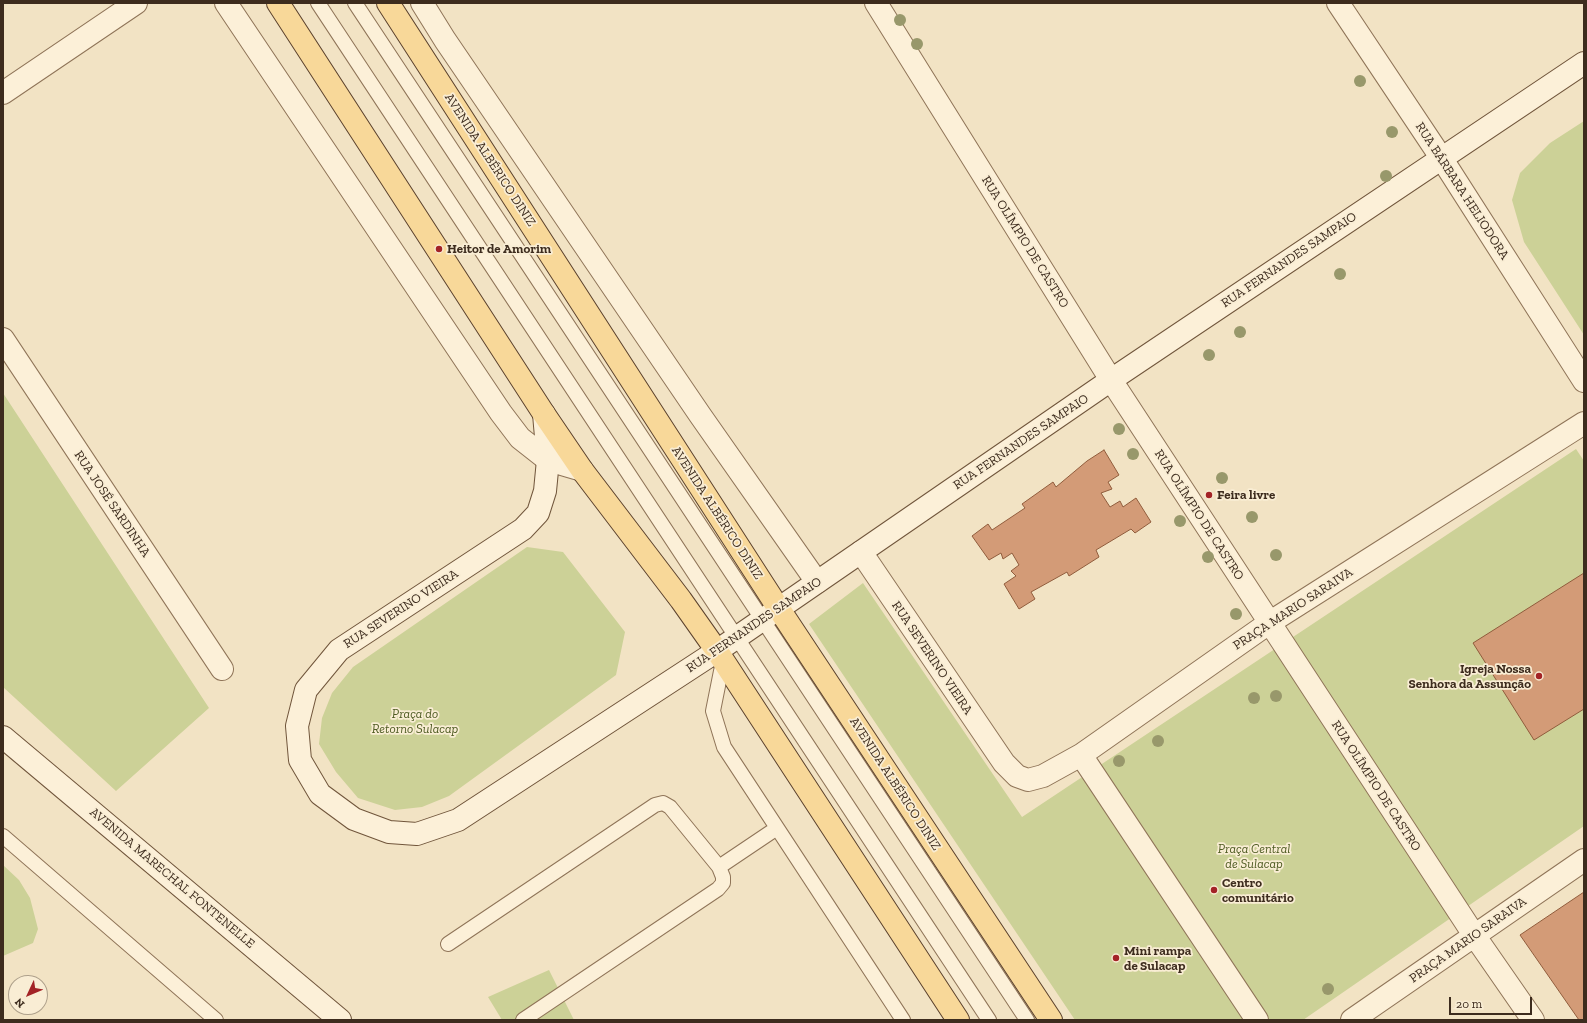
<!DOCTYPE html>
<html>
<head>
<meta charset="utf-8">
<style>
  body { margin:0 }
  #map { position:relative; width:1587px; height:1023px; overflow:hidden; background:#f2e3c4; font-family:"Zilla Slab",serif }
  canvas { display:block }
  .frame { position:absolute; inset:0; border:4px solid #3d2c1e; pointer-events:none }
  .north { position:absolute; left:8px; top:975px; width:40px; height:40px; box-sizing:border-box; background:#f9edd4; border:1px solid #aea08b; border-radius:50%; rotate:226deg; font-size:11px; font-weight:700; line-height:16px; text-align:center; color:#3d2c1e }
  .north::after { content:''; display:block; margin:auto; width:14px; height:18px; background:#a32326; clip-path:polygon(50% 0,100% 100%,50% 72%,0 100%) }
  .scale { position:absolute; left:1449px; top:997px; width:83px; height:18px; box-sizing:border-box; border:2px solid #3d2c1e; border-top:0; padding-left:5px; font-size:12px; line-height:14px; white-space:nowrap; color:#3d2c1e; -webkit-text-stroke:3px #f9edd4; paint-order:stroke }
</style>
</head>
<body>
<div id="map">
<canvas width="1587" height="1023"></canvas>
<div class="frame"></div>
<div class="north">N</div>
<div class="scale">20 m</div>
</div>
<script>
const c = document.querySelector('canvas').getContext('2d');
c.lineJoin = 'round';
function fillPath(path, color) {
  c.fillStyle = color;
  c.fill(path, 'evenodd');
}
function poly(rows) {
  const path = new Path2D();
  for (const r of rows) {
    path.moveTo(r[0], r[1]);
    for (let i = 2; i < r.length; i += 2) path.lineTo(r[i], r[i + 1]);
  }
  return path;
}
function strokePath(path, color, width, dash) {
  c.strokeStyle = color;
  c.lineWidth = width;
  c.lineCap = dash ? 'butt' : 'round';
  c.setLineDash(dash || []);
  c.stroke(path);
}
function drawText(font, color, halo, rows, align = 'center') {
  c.font = font + ' "Zilla Slab",serif';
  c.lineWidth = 3.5;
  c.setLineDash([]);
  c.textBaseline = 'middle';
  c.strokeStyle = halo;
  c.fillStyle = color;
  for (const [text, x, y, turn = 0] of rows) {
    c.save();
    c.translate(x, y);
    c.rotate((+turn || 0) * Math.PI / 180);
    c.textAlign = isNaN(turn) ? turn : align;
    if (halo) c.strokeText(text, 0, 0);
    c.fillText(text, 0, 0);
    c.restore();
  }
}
const green = poly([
  [1584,121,1584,335,1524,242,1512,200,1520,173,1550,143],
  [3,393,209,708,116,791,3,687],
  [1576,449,1584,461,1584,826,1303,1020,1075,1020,809,624,863,583,1022,817],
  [527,547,563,552,625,632,616,675,449,796,422,807,395,810,358,798,336,772,319,744,322,718,332,693,353,667],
  [3,865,19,880,30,898,38,929,33,943,3,956],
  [549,970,574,1020,502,1020,488,997]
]);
const building = poly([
  [1104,450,1119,475,1108,482,1112,489,1101,493,1110,507,1120,501,1123,507,1136,498,1151,522,1135,533,1131,529,1096,550,1099,557,1069,576,1067,572,1031,592,1035,599,1019,609,1004,584,1016,576,1011,571,1019,565,1012,553,1003,559,1001,553,989,560,972,536,988,524,992,530,1025,508,1022,504,1053,482,1056,487,1087,461,1104,450],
  [1584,573,1584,709,1534,740,1473,643,1584,573],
  [1584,892,1584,1020,1579,1020,1520,935,1584,892]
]);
const service = poly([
  [318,3,989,1020],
  [355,3,1027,1020],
  [723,661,713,711,724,747,903,1020],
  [3,836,216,1020],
  [719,867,777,828],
  [448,944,655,805,663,803,670,807,719,867,723,877,723,883,718,889,523,1020]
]);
const minor = poly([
  [226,3,501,413,520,438,548,460,582,470],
  [422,3,445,40,700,415,817,582],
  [876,3,1111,380,1474,935,1533,1020],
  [1338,3,1442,159,1584,381],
  [3,93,136,3],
  [3,339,222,669],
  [861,552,1004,763,1017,776,1028,780,1043,776,1081,755,1269,623,1584,423],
  [1081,755,1257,1020],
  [1352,1020,1584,860]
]);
const secondary = poly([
  [544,414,548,460,545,491,538,513,523,529,339,650,306,690,297,726,300,760,320,794,354,819,389,832,417,834,458,820,717,651,1111,380,1584,63],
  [3,737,340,1020]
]);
const primary = poly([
  [278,3,544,414,582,470,681,600,717,651,958,1020],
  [388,3,779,609,1051,1020]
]);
const trees = [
  [900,20],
  [917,44],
  [1360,81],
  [1392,132],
  [1386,176],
  [1340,274],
  [1240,332],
  [1209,355],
  [1119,429],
  [1133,454],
  [1222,478],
  [1252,517],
  [1180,521],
  [1276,555],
  [1208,557],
  [1236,614],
  [1276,696],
  [1254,698],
  [1158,741],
  [1119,761],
  [1328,989]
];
const markers = [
  [439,249,4,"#a32326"],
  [1209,495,4,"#a32326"],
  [1539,676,4,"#a32326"],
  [1214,890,4,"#a32326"],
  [1116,958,4,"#a32326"]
];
const streetNames = [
  ["AVENIDA ALBÉRICO DINIZ",490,160,57],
  ["RUA BÁRBARA HELIODORA",1462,191,57],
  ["RUA OLÍMPIO DE CASTRO",1025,242,58],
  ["RUA FERNANDES SAMPAIO",1289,260,-34],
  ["RUA FERNANDES SAMPAIO",1021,442,-34],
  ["RUA JOSÉ SARDINHA",112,504,56],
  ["AVENIDA ALBÉRICO DINIZ",717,513,57],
  ["RUA OLÍMPIO DE CASTRO",1199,515,57],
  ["RUA SEVERINO VIEIRA",401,609,-33],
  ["PRAÇA MARIO SARAIVA",1293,609,-33],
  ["RUA FERNANDES SAMPAIO",754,625,-34],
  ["RUA SEVERINO VIEIRA",932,658,56],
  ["AVENIDA ALBÉRICO DINIZ",895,784,57],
  ["RUA OLÍMPIO DE CASTRO",1376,786,57],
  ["AVENIDA MARECHAL FONTENELLE",172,878,40],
  ["PRAÇA MARIO SARAIVA",1468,940,-35]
];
const poiNames = [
  ["Heitor de Amorim",447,249],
  ["Feira livre",1217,495],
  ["Igreja Nossa",1531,669,"right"],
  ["Senhora da Assunção",1531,684,"right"],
  ["Centro",1222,883],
  ["comunitário",1222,898],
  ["Mini rampa",1124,951],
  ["de Sulacap",1124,966]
];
const parkNames = [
  ["Praça do",415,714],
  ["Retorno Sulacap",415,729],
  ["Praça Central",1254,849],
  ["de Sulacap",1254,864]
];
fillPath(green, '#ccd197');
fillPath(building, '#d39b77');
strokePath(building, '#905c3c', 1);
strokePath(service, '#8f7458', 16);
strokePath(minor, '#8f7458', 24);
strokePath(secondary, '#70553b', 24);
strokePath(primary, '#5c422d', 24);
strokePath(service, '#fcf0d8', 14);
strokePath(minor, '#fcf0d8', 22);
strokePath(secondary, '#fcf0d8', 22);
strokePath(primary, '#f8d899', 22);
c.fillStyle = '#98986b';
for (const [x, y] of trees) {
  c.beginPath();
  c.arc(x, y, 6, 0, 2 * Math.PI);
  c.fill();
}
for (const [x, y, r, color] of markers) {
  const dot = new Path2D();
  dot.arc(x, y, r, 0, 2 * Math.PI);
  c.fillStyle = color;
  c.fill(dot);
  strokePath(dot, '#f9edd4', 1.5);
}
drawText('13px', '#3d2c1e', '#f9edd4', streetNames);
drawText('bold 13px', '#3d2c1e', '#f9edd4', poiNames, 'left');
drawText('italic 13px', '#4e5b22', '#f9edd4', parkNames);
</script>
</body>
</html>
